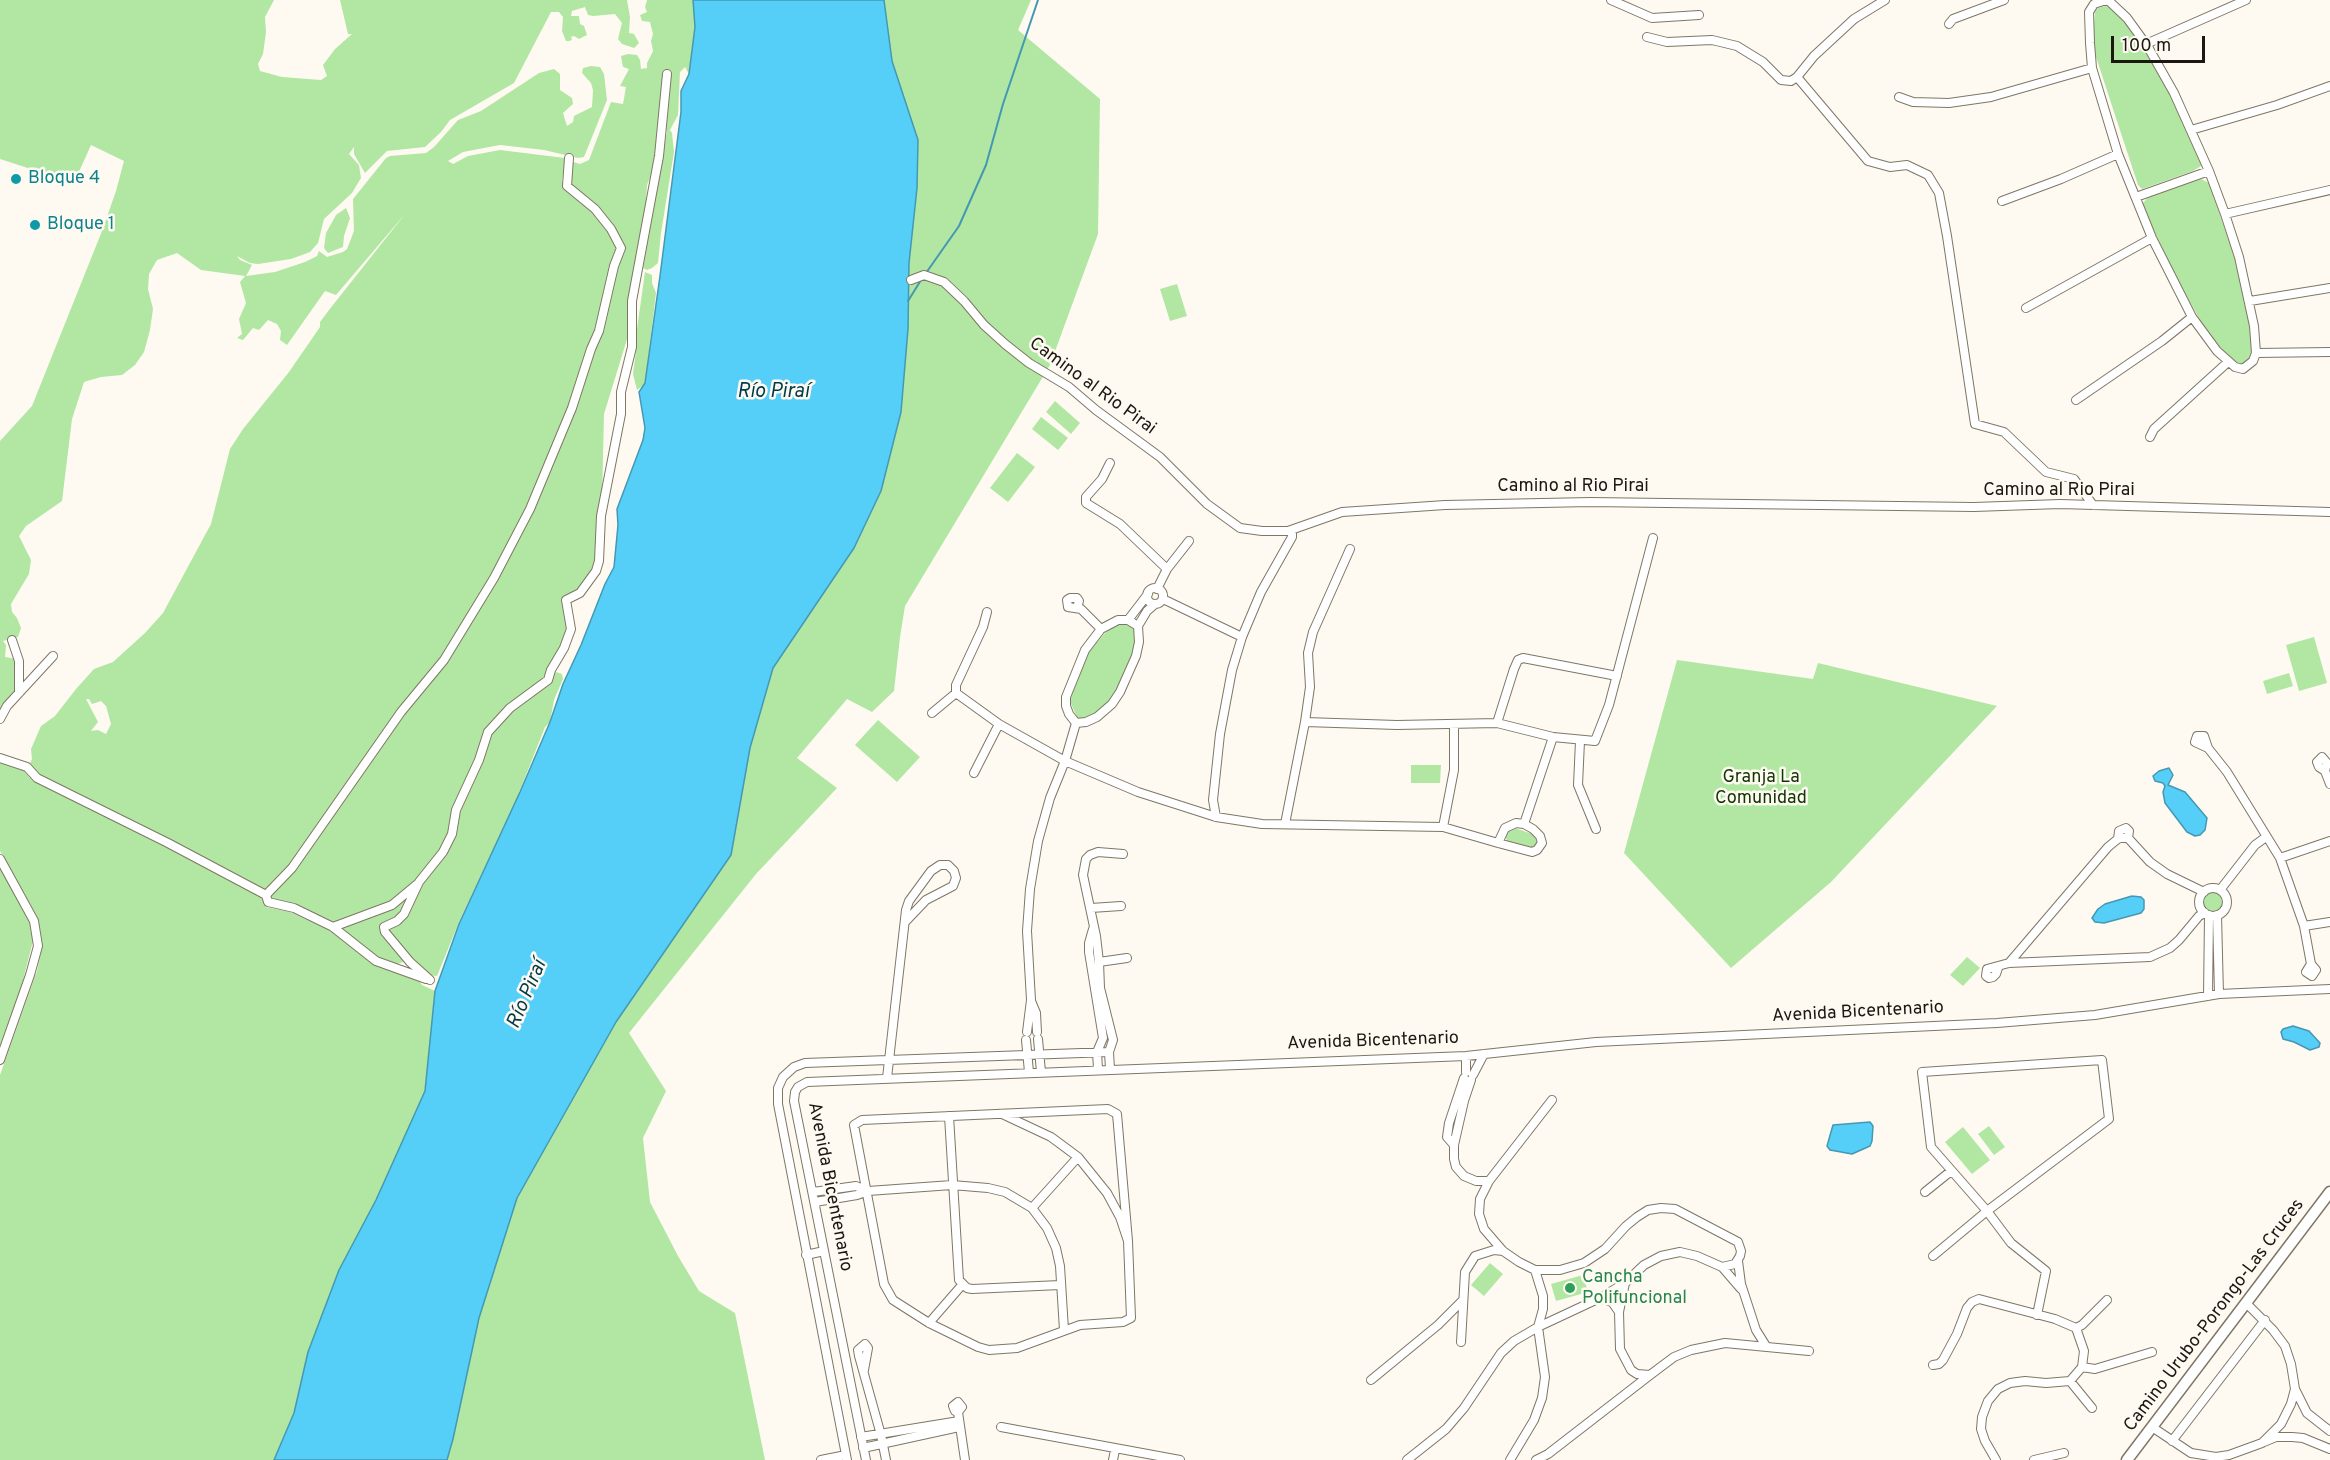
<!DOCTYPE html>
<html>
<head>
<meta charset="utf-8">
<style>
  body { margin:0 }
  #map { position:relative; width:2330px; height:1460px; overflow:hidden; background:#fefaf2; font-family:Overpass,sans-serif }
  canvas { display:block }
  .scale { position:absolute; left:2111px; top:36px; width:94px; height:27px; box-sizing:border-box; border:3px solid #1b1811; border-top:0; padding-left:8px; font-size:18px; line-height:21px; white-space:nowrap; color:#1b1811; -webkit-text-stroke:4px #fefaf2; paint-order:stroke }
</style>
</head>
<body>
<div id="map">
<canvas width="2330" height="1460"></canvas>
<div class="scale">100 m</div>
</div>
<script>
const c = document.querySelector('canvas').getContext('2d');
c.lineJoin = 'round';
function fillPath(path, color) {
  c.fillStyle = color;
  c.fill(path, 'evenodd');
}
function poly(rows) {
  const path = new Path2D();
  for (const r of rows) {
    if (r.length === 3) {
      path.moveTo(r[0] + r[2], r[1]);
      path.arc(r[0], r[1], r[2], 0, 2 * Math.PI);
      continue;
    }
    path.moveTo(r[0], r[1]);
    for (let i = 2; i < r.length; i += 2) path.lineTo(r[i], r[i + 1]);
  }
  return path;
}
function strokePath(path, color, width, dash) {
  c.strokeStyle = color;
  c.lineWidth = width;
  c.lineCap = dash ? 'butt' : 'round';
  c.setLineDash(dash || []);
  c.stroke(path);
}
function drawText(font, color, halo, rows, align = 'center') {
  c.font = font + ' Overpass,sans-serif';
  c.lineWidth = 5;
  c.setLineDash([]);
  c.textBaseline = 'middle';
  c.strokeStyle = halo;
  c.fillStyle = color;
  for (const [text, x, y, turn = 0] of rows) {
    c.save();
    c.translate(x, y);
    c.rotate((+turn || 0) * Math.PI / 180);
    c.textAlign = isNaN(turn) ? turn : align;
    if (halo) c.strokeText(text, 0, 0);
    c.fillText(text, 0, 0);
    c.restore();
  }
}
const green = poly([
  [0,0,274,0,265,17,266,32,263,54,258,64,260,71,282,77,321,80,327,76,323,65,335,49,352,34,348,34,340,0,627,0,630,17,629,33,634,34,639,43,634,48,622,44,618,39,622,23,615,14,593,16,588,15,585,7,572,11,571,16,579,16,580,24,584,26,587,35,579,39,574,36,571,37,572,40,569,41,566,41,562,31,563,17,559,12,551,12,514,83,450,120,441,132,425,147,387,151,365,173,354,154,354,147,349,154,359,165,361,178,352,193,324,219,318,243,310,252,291,259,258,264,250,263,237,256,240,260,252,265,246,276,275,272,305,262,317,256,319,251,327,257,343,252,347,249,354,231,353,199,386,158,390,156,426,153,434,147,458,120,481,111,539,73,554,69,560,74,560,90,572,98,573,104,563,113,567,126,573,122,574,116,592,107,593,90,591,83,582,73,583,68,591,66,600,67,604,74,607,100,584,157,578,158,544,150,500,145,463,152,448,161,453,164,468,156,500,150,565,158,562,181,564,186,590,208,604,223,618,248,601,317,574,397,527,510,459,633,309,843,265,892,38,777,29,765,32,759,31,749,41,726,55,716,76,689,94,669,113,662,145,633,163,613,211,524,230,449,243,429,289,372,320,327,320,322,329,310,405,214,336,295,325,291,287,345,280,340,281,331,277,324,268,320,259,330,253,328,243,340,237,338,242,334,239,319,246,303,240,282,245,276,201,270,177,253,157,260,149,274,148,289,153,309,150,330,144,352,135,365,122,375,101,377,84,382,72,419,62,501,26,526,19,536,31,560,29,574,11,604,12,612,17,618,21,628,18,637,3,641,6,645,5,657,17,659,17,691,0,713,0,441,32,406,102,231,116,191,124,161,91,145,74,183,0,159],
  [86,699,89,699,92,704,101,701,106,706,111,724,106,734,98,730,91,731,98,722],
  [647,0,693,0,695,27,689,74,685,67,680,72,678,115,670,130,672,133,674,152,661,233,658,263,652,268,647,270,643,268,667,131,661,126,654,167,647,185,646,203,628,336,604,414,602,500,595,570,579,591,565,597,569,628,547,679,493,723,445,846,401,898,335,925,269,899,273,889,403,712,449,656,557,453,622,246,570,186,570,161,580,164,589,160,611,102,623,104,626,87,620,86,629,69,623,67,621,56,628,54,637,55,640,60,641,69,647,68,647,63,653,51,651,41,653,34,650,22,642,21,640,15,647,12,645,7],
  [884,0,1031,0,1018,30,1100,99,1098,234,1050,365,905,606,900,637,894,691,872,712,847,699,797,758,837,788,756,874,629,1033,666,1091,643,1138,650,1202,678,1256,699,1291,735,1313,765,1460,447,1460,453,1439,479,1318,517,1198,616,1022,731,855,750,748,773,668,854,548,881,491,901,412,908,329,909,263,918,140,892,61],
  [2105,6,2111,7,2134,33,2168,90,2201,163,2201,166,2193,171,2142,189,2138,185,2096,57,2093,38,2095,12,2098,8],
  [2201,179,2209,183,2237,265,2251,333,2252,355,2249,362,2244,365,2239,365,2231,360,2205,329,2176,277,2143,207,2143,203,2150,195],
  [346,208,350,218,344,236,343,247,328,253,324,248,326,233,336,215],
  [645,272,652,275,652,283,656,293,645,384,637,390,633,374,636,351,634,334,637,329],
  [1177,284,1187,316,1170,321,1160,289],
  [1055,401,1080,423,1071,434,1046,412],
  [1041,417,1068,438,1058,450,1032,429],
  [1017,453,1035,467,1008,502,990,488],
  [1123,623,1129,623,1136,630,1136,641,1133,658,1116,694,1098,714,1083,720,1077,717,1070,702,1071,692,1087,654,1105,633,1117,625],
  [2314,637,2327,683,2299,691,2286,645],
  [1677,660,1813,679,1818,663,1997,706,1831,882,1731,968,1624,853],
  [556,672,562,674,563,679,554,700,550,722,545,727,515,803,459,922,437,976,426,975,385,927,397,922,428,873,456,821,489,733,518,703,551,679],
  [2289,673,2293,686,2267,694,2263,681],
  [878,720,920,757,897,782,855,745],
  [0,760,22,768,29,777,187,856,260,895,266,907,290,912,331,931,365,958,390,971,418,979,422,985,435,991,425,1091,376,1200,339,1270,308,1352,294,1413,274,1460,0,1460,0,1075,37,971,41,952,41,936,37,916,0,851],
  [1411,765,1441,765,1440,783,1411,783],
  [1515,828,1535,835,1537,844,1533,848,1508,843,1505,836,1507,830],
  [0,866,27,917,31,926,33,941,20,992,0,1046],
  [414,887,403,915,385,924,404,960,403,962,395,965,379,961,337,928,394,906],
  [2213,901,11],
  [1967,957,1980,968,1963,986,1950,975],
  [1989,1126,2005,1147,1994,1155,1978,1134],
  [1963,1127,1990,1160,1972,1174,1945,1142],
  [1490,1263,1503,1274,1484,1296,1471,1285],
  [1583,1275,1588,1292,1556,1301,1551,1284]
]);
const water = poly([
  [693,0,884,0,892,61,918,140,917,188,909,263,908,329,901,412,881,491,854,548,773,668,750,748,731,855,616,1022,517,1198,479,1318,453,1439,447,1460,274,1460,294,1413,308,1352,339,1270,376,1200,425,1091,435,991,459,924,520,792,550,722,563,684,581,645,605,584,614,567,618,525,617,509,643,440,645,428,639,392,645,383,660,276,681,112,681,91,689,74,695,27,693,0],
  [2169,768,2173,775,2168,785,2185,792,2207,818,2205,830,2200,835,2195,836,2187,832,2165,803,2163,792,2165,786,2163,783,2155,781,2153,776,2159,771,2169,768],
  [2132,896,2141,897,2144,900,2144,909,2141,913,2104,923,2095,922,2092,918,2098,909,2105,904,2132,896],
  [2293,1026,2309,1031,2320,1043,2319,1047,2310,1050,2294,1042,2283,1039,2281,1032,2283,1029,2293,1026],
  [1870,1122,1873,1126,1872,1141,1870,1146,1852,1154,1830,1150,1827,1146,1833,1125,1870,1122]
]);
const stream = poly([
  [926,273,959,226,986,165,1003,104,1038,0],
  [908,301,921,280]
]);
const minor = poly([
  [1611,0,1652,18,1699,15],
  [2106,0,2094,4,2089,12,2090,43,2092,68,2118,154,2152,238,2192,317,2217,351,2235,367,2243,369,2253,361,2256,353,2254,326,2239,257,2225,214,2209,171,2174,93,2148,47,2127,18,2108,0],
  [1949,24,1953,19,2004,0],
  [1647,37,1667,42,1712,40,1737,46,1763,62,1781,80,1791,81,1797,77,1814,56,1854,19,1885,0],
  [2146,44,2246,0],
  [1797,77,1868,161,1890,167,1907,165,1928,175,1939,193,1947,236,1975,424,2004,432,2046,472,2074,479,2093,505],
  [1899,97,1913,102,1949,103,1991,97,2092,68],
  [2191,130,2277,105,2330,86],
  [2136,197,2209,171],
  [2002,201,2061,179,2118,154],
  [2225,214,2330,190],
  [911,280,924,275,944,282,964,301,984,325,1005,344,1029,363,1069,387,1096,410,1160,457,1207,504,1240,528,1262,531,1288,531,1342,512,1445,505,1590,502,1974,507,2060,504,2330,512],
  [2250,301,2330,288],
  [2026,308,2152,238],
  [2256,353,2330,352],
  [2076,400,2162,341,2192,317],
  [2150,437,2154,429,2228,362],
  [1110,463,1102,479,1086,497,1086,503,1120,524,1167,569],
  [1155,596,8],
  [1157,589,1167,569,1189,541],
  [1163,599,1242,637],
  [1077,608,1079,601,1077,598,1070,598,1067,600,1068,607,1081,609,1101,629],
  [1128,620,1148,594],
  [12,640,19,661,19,693],
  [956,693,999,724,1065,761,1138,792,1216,817,1262,824,1443,827,1498,843,1532,852,1537,850,1542,843,1540,836,1533,829,1524,824,1516,823,1505,828,1498,843],
  [932,713,956,693,956,685,983,627,987,612],
  [0,719,7,706,53,656],
  [1305,722,1397,725,1497,723,1553,737,1595,741,1609,705,1653,538],
  [1076,723,1086,722,1097,717,1112,704,1120,692,1136,656,1139,642,1138,626,1147,611,1155,604],
  [1076,723,1069,714,1066,706,1066,697,1085,650,1101,629,1118,620,1128,620,1138,626],
  [1497,723,1514,669,1518,660,1523,658,1617,676],
  [1580,741,1578,785,1596,829],
  [2208,748,2195,742,2197,736,2204,736,2208,748,2227,772,2280,858,2304,926,2311,964,2316,970,2312,976,2306,972,2311,964],
  [0,758,27,767,37,778,168,843,266,895,268,902,294,908,333,927,376,961,426,979],
  [2325,771,2327,763,2322,757,2317,762,2319,767,2325,771,2330,784],
  [974,773,999,724],
  [1216,817,1213,800,1220,734,1232,670,1242,637,1261,592,1292,537,1292,530],
  [1285,824,1305,722,1310,687,1308,653,1313,632,1350,549],
  [1524,824,1553,737],
  [1443,827,1454,770,1454,725],
  [2118,839,2119,831,2126,828,2129,831,2128,838],
  [2280,858,2330,841],
  [0,859,34,921,38,946,30,975,0,1060],
  [2213,902,14],
  [2220,890,2255,845,2266,837],
  [266,895,292,868,401,712,444,660,494,578,530,509,572,408,591,349,599,331,614,266,621,248,611,229,595,209,567,186,569,158],
  [1091,908,1121,906],
  [2217,915,2219,994],
  [2304,926,2330,922],
  [333,927,392,905,416,885],
  [1093,929,1089,943,1089,952,1103,1038,1097,1052,1098,1069],
  [1099,962,1127,958],
  [2009,963,2108,847,2119,838,2128,838,2150,862,2167,874,2204,892],
  [1998,968,1996,974,1993,977,1989,978,1986,976,1987,969,2009,963,2150,957,2170,948,2179,940,2199,916,2205,913],
  [430,980,410,962,385,932,384,927,397,921,404,914,419,882,443,852,452,834,456,810,479,760,488,732,510,708,548,680,551,670,564,648,571,629,566,600,580,593,596,571,599,561,601,516,621,414,621,392,632,347,632,301,659,156,667,74],
  [2208,996,2209,915],
  [1031,1001,1036,1013,1037,1032],
  [1027,1032,1031,1000,1027,931,1030,889,1038,841,1050,798,1065,761,1076,723],
  [1038,1039,1041,1072],
  [1026,1040,1029,1072],
  [1110,1069,1109,1052,1113,1040,1100,988,1099,962,1096,936,1083,875,1086,859,1090,855,1098,852,1123,854],
  [1466,1072,1466,1056],
  [1473,1075,1484,1054],
  [887,1078,906,910,909,901,931,871,940,865,948,865,954,871,956,878,953,886,926,900,906,921],
  [1471,1080,1464,1101,1454,1145,1454,1159,1456,1167,1464,1176,1476,1181,1489,1181],
  [1002,1114,1051,1137,1078,1157,1107,1193,1120,1217,1128,1241,1131,1318,1123,1322,1080,1325,1017,1348,989,1350,978,1347,929,1323,893,1300,884,1284,854,1125,862,1120,1108,1109,1117,1114,1128,1241],
  [949,1116,959,1280,967,1288,972,1289,1060,1285],
  [1454,1145,1447,1137,1449,1123,1464,1078],
  [813,1192,856,1186,868,1191],
  [1925,1192,1951,1171],
  [815,1202,857,1195,868,1191,952,1185,988,1188,1005,1192,1032,1208,1047,1228,1056,1248,1060,1266,1064,1330],
  [1032,1208,1078,1157],
  [806,1255,824,1251],
  [1933,1256,1987,1211,2109,1119,2102,1060,1922,1072,1931,1147,1987,1211,2011,1243,2046,1271,2037,1315],
  [1738,1261,1741,1284,1756,1330,1766,1346],
  [1722,1267,1741,1289],
  [1625,1283,1619,1312,1620,1349,1631,1370,1637,1374,1650,1375],
  [1600,1298,1612,1302,1619,1312],
  [929,1323,962,1285],
  [2076,1328,2082,1325,2107,1300],
  [1461,1342,1465,1272,1475,1256,1494,1250,1503,1251],
  [1933,1365,1939,1364,1943,1360,1957,1334,1967,1308,1972,1302,1979,1299,2055,1319,2076,1328,2084,1351,2082,1367,2070,1381,2046,1383,2025,1381,2010,1383,1998,1389,1988,1401,1982,1417,1981,1429,1985,1441,1996,1460],
  [2082,1367,2095,1369,2152,1352],
  [864,1370,868,1348,865,1344,858,1350,859,1356,881,1435,886,1460],
  [1371,1380,1438,1325,1463,1300],
  [2070,1381,2092,1408],
  [2295,1389,2307,1413,2330,1431],
  [958,1412,955,1411,953,1406,958,1402,962,1407,958,1412,965,1460],
  [1001,1427,1180,1460],
  [2152,1427,2191,1453,2216,1457,2229,1455,2262,1443,2281,1424,2291,1404,2295,1389,2291,1364,2285,1346,2273,1330,2247,1304],
  [861,1437,959,1421],
  [2172,1441,2265,1320],
  [2264,1442,2276,1437,2292,1437,2303,1438,2330,1449],
  [863,1448,959,1427],
  [821,1460,846,1455],
  [847,1460,778,1104,778,1088,783,1077,794,1067,805,1063,1109,1052],
  [866,1460,794,1101,795,1092,798,1087,807,1082,1466,1056,1596,1042,1997,1023,2095,1015,2219,994,2330,989],
  [1113,1460,1115,1450],
  [1407,1460,1446,1429,1464,1408,1501,1353,1514,1341,1538,1327,1600,1298,1625,1283,1644,1265,1661,1256,1680,1252,1697,1256,1722,1267,1735,1264,1740,1256,1741,1251,1738,1242,1675,1209,1661,1208,1648,1210,1637,1217,1626,1226,1605,1249,1584,1263,1560,1270,1535,1270,1519,1262,1503,1251,1484,1229,1479,1214,1480,1199,1489,1181,1552,1100],
  [1510,1460,1534,1420,1542,1398,1545,1377,1538,1327,1543,1309,1543,1296,1535,1270],
  [1536,1460,1548,1454,1650,1375,1674,1357,1691,1350,1725,1343,1809,1351],
  [2034,1460,2064,1453]
]);
const major = poly([
  [2127,1460,2330,1192]
]);
const markers = [
  [16,179,6,"#0f9aa8"],
  [35,225,6,"#0f9aa8"],
  [1570,1288,6,"#2e9e5b"]
];
const cultureNames = [
  ["Bloque 4",28,179],
  ["Bloque 1",47,225]
];
const streetNames = [
  ["Camino al Rio Pirai",1092,387,36],
  ["Camino al Rio Pirai",1573,487],
  ["Camino al Rio Pirai",2059,491],
  ["Avenida Bicentenario",1858,1013,-3],
  ["Avenida Bicentenario",1373,1042,-2],
  ["Avenida Bicentenario",829,1187,79],
  ["Camino Urubo-Porongo-Las Cruces",2215,1316,-53]
];
const parkNames = [
  ["Granja La",1761,778],
  ["Comunidad",1761,799]
];
const leisureNames = [
  ["Cancha",1582,1278],
  ["Polifuncional",1582,1299]
];
const waterNames = [
  ["Río Piraí",773,393],
  ["Río Piraí",528,995,-67]
];
fillPath(green, '#b1e7a2');
fillPath(water, '#56cff8');
strokePath(water, '#4498b3', 1.5);
strokePath(stream, '#4498b3', 2);
strokePath(minor, '#7f7665', 10);
strokePath(major, '#7f7665', 13);
strokePath(minor, '#fff', 8);
strokePath(major, '#fff', 10);
for (const [x, y, r, color] of markers) {
  const dot = new Path2D();
  dot.arc(x, y, r, 0, 2 * Math.PI);
  c.fillStyle = color;
  c.fill(dot);
  strokePath(dot, '#fefaf2', 2);
}
drawText('18px', '#0d838f', '#fefaf2', cultureNames, 'left');
drawText('18px', '#1b1811', '#fefaf2', streetNames);
drawText('18px', '#103702', '#fefaf2', parkNames);
drawText('18px', '#27864d', '#fefaf2', leisureNames, 'left');
drawText('italic 20px', '#003a4b', '#fefaf2', waterNames);
</script>
</body>
</html>
